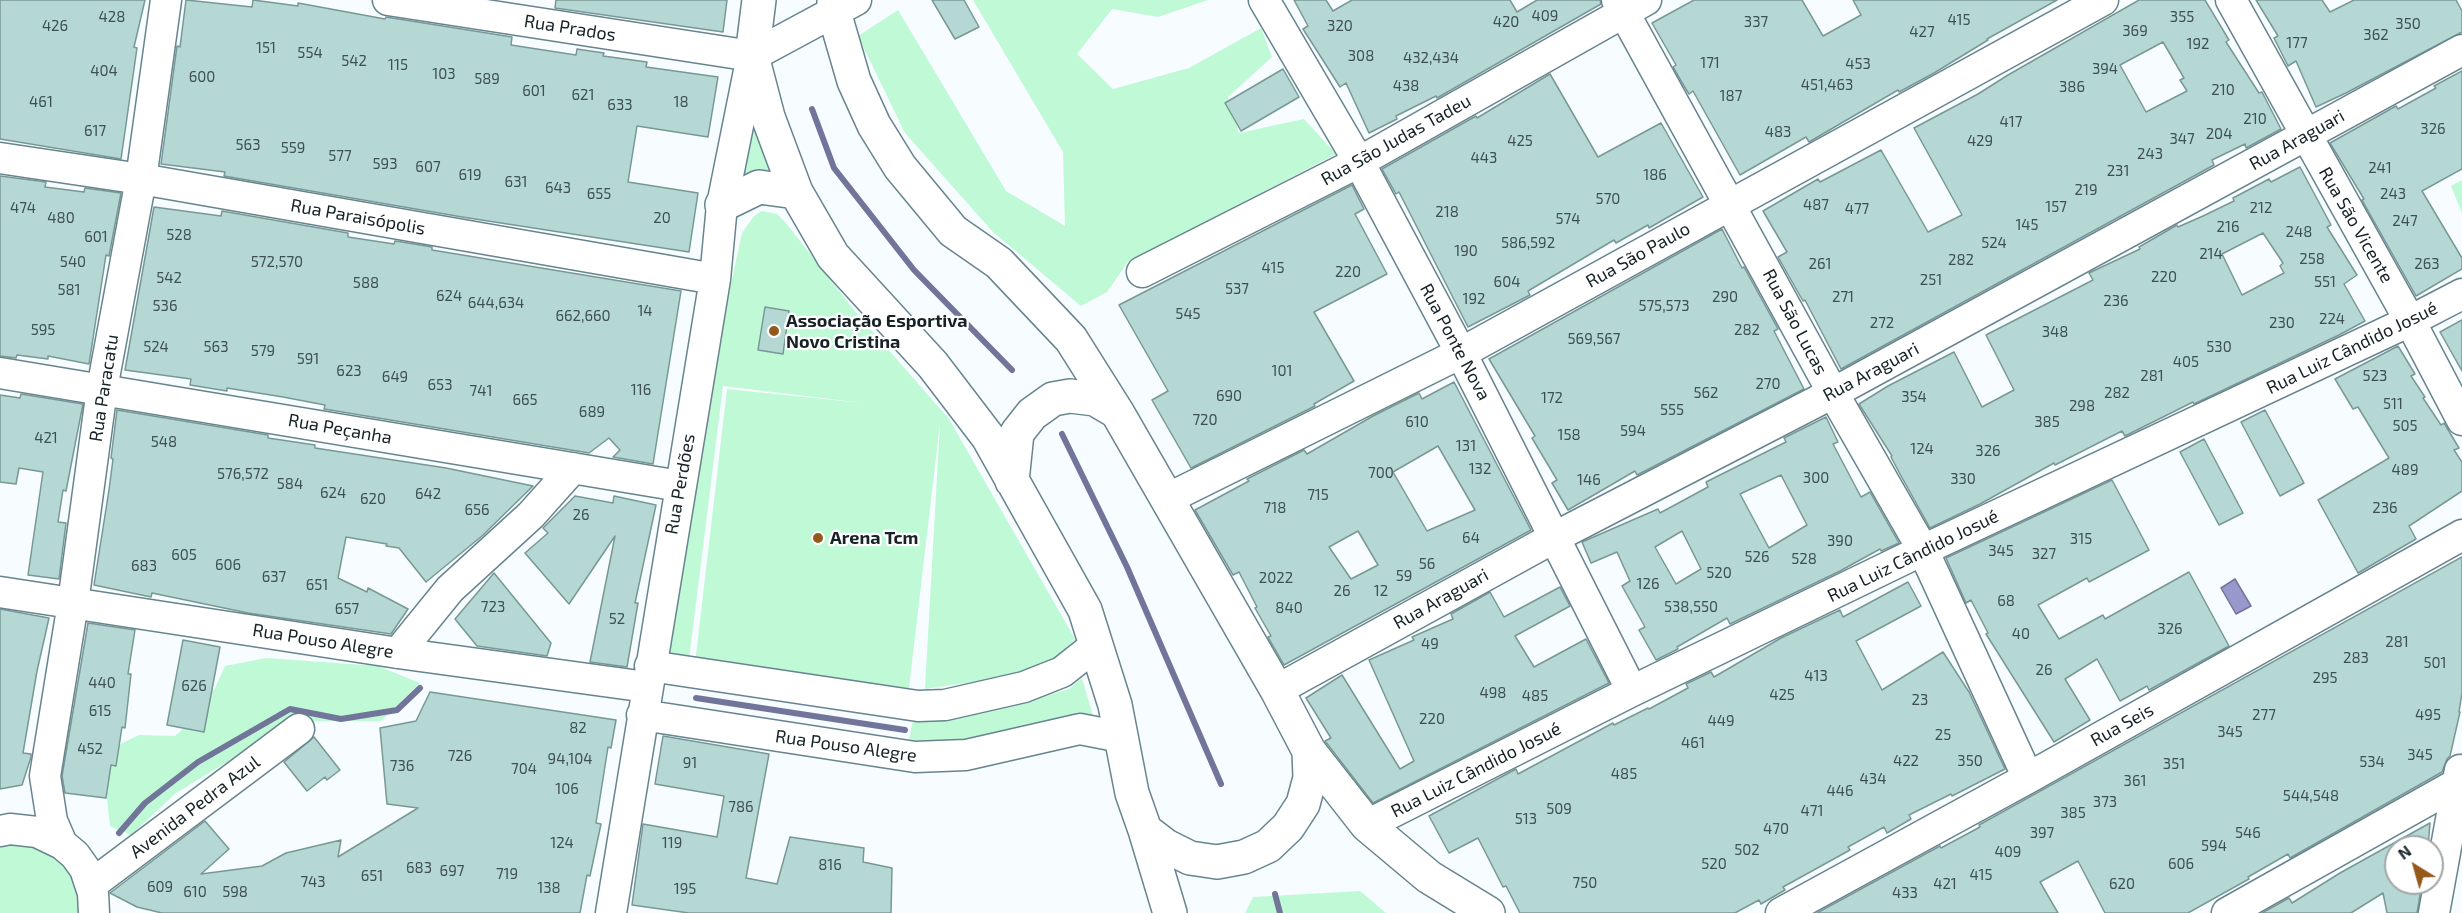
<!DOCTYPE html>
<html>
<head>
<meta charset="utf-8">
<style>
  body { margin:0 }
  #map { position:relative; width:2462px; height:913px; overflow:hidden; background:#f6fcff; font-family:"Exo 2",sans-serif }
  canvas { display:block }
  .north { position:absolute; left:2384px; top:835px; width:60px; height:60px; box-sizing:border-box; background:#fff; border:2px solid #a2a7a8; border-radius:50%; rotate:323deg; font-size:16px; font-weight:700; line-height:24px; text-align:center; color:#162226 }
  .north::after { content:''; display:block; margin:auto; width:21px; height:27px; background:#96591c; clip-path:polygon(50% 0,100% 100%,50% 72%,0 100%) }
</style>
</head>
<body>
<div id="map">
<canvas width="2462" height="913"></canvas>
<div class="north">N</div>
</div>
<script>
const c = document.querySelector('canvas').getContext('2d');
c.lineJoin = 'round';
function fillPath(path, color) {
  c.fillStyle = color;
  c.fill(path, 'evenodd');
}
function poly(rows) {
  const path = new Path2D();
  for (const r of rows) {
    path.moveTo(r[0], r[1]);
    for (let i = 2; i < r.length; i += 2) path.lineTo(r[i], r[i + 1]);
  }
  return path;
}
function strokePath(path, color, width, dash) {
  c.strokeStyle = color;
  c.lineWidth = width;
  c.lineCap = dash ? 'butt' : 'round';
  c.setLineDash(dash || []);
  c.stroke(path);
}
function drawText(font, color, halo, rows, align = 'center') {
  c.font = font + ' "Exo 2",sans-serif';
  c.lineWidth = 4.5;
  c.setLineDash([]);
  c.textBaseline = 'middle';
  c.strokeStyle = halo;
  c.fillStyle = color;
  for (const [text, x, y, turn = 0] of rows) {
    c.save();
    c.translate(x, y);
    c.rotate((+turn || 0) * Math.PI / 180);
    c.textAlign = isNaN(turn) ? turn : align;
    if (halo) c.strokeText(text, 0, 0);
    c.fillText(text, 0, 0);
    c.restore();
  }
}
const green = poly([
  [973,0,1208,0,1158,17,1112,9,1077,54,1113,89,1189,68,1261,28,1272,57,1228,97,1239,133,1304,119,1336,154,1127,263,1107,292,1081,306,993,232,905,133,858,36,898,10,1006,191,1065,226,1063,152],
  [753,89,778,179,741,181],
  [2462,180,2462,213,2451,186],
  [762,211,777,214,786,223,858,315,949,419,1075,639,1041,672,925,689,940,423,909,688,695,664,727,389,863,403,723,386,689,659,664,657,729,293,742,233,754,216],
  [266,658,378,666,420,683,381,721,295,721,176,793,131,835,110,826,102,753,139,735,175,736,186,726,215,688,225,666],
  [1082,678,1094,719,907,750,913,720,1011,706,1069,689],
  [12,837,74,864,88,913,0,913,0,840],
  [1360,891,1386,913,1245,913,1253,897]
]);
const water = poly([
  [2235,579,2251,606,2236,614,2221,588,2235,579]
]);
const stream = poly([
  [812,109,834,168,914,270,1012,370],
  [1062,434,1127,567,1221,784],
  [696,698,905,730],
  [119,833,145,803,198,762,290,709,341,719,397,710,420,688],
  [1275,894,1280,913]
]);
const building = poly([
  [0,0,145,0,134,47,137,48,121,159,0,139,0,0],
  [186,0,252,7,253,0,298,6,298,3,385,19,386,17,512,37,511,45,576,55,577,49,604,53,603,56,647,62,646,67,718,77,708,137,637,126,628,182,698,193,689,252,462,217,224,176,225,172,161,164,177,46,180,47,186,0],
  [556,0,727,0,723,32,555,8,556,0],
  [932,0,964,0,979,27,955,39,932,0],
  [1294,0,1326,0,1333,11,1352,0,1510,0,1517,12,1537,0,1600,0,1601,4,1437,98,1436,96,1396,116,1397,119,1369,133,1346,83,1340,87,1303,29,1308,26,1294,0],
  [1694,0,1802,0,1823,36,1861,15,1853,0,2057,0,1987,39,1988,40,1934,73,1899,92,1898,90,1809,142,1806,137,1740,175,1693,91,1689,94,1684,86,1673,67,1676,65,1652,23,1694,0],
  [2139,0,2205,0,2229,40,2226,42,2259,93,2262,92,2281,129,2246,148,2245,144,2212,160,2214,165,1841,369,1805,300,1803,301,1778,257,1787,252,1763,211,1818,179,1820,182,1881,150,1928,232,1962,215,1914,128,1978,94,2008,75,2139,0],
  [2163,42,2184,78,2180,80,2187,91,2146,112,2120,65,2163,42],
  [2256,0,2322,0,2330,12,2354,0,2456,0,2462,11,2462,32,2346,93,2316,107,2296,61,2288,66,2274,38,2278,36,2256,0],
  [1283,69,1299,97,1241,131,1225,103,1283,69],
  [2462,71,2462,169,2422,191,2462,258,2462,269,2416,296,2362,200,2364,199,2330,143,2396,106,2398,109,2436,88,2434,86,2462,71],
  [1550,74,1598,157,1661,123,1703,197,1649,228,1648,225,1616,243,1614,240,1528,291,1530,295,1468,327,1399,192,1396,194,1382,169,1476,116,1477,118,1550,74],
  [2300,167,2331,225,2327,227,2357,275,2344,284,2365,321,2339,335,2194,404,2193,402,2125,436,2122,431,2055,465,2054,463,1980,504,1930,528,1900,474,1891,457,1892,456,1859,404,1888,386,1954,352,1982,407,2014,390,1986,335,2093,280,2089,273,2140,249,2139,247,2177,225,2178,227,2203,216,2234,201,2233,198,2269,179,2271,182,2300,167],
  [2263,233,2283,263,2280,266,2284,273,2242,295,2222,254,2263,233],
  [0,176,46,182,45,187,84,192,85,188,121,193,109,256,106,255,89,364,48,356,48,359,17,355,16,358,0,356,0,176],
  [1352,185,1364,209,1355,214,1387,274,1314,312,1354,381,1314,404,1315,406,1191,468,1152,400,1168,391,1119,305,1352,185],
  [154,207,221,216,222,211,348,233,348,237,394,244,395,241,402,242,432,247,432,250,681,291,653,464,613,457,620,450,609,438,589,453,324,409,325,405,283,397,227,388,227,391,190,385,191,379,125,370,154,207],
  [1722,229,1742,268,1744,267,1778,329,1774,331,1804,389,1637,475,1635,471,1568,510,1552,483,1557,480,1532,438,1535,436,1489,359,1722,229],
  [765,307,789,311,783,354,758,350,765,307],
  [2462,320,2462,371,2440,332,2462,320],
  [2398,346,2415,374,2411,376,2425,397,2423,398,2441,425,2444,423,2459,448,2454,450,2462,462,2462,491,2409,526,2416,539,2358,573,2318,500,2389,458,2358,407,2353,409,2335,379,2398,346],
  [1454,382,1531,530,1284,665,1268,637,1271,636,1255,608,1257,607,1239,572,1233,575,1195,510,1249,481,1247,479,1304,450,1307,454,1373,416,1419,393,1422,399,1454,382],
  [1438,446,1475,510,1427,531,1393,472,1438,446],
  [1358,531,1378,565,1351,579,1329,547,1358,531],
  [21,394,83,404,66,491,63,490,58,522,66,523,59,579,28,575,43,472,19,468,16,484,0,482,0,395,20,398,21,394],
  [117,410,268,435,268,438,315,445,315,448,446,468,533,486,482,536,426,582,399,548,386,546,387,544,346,537,338,578,367,592,368,588,408,609,391,634,248,613,152,593,151,597,94,585,109,490,113,459,111,458,117,410],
  [2265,410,2304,483,2280,496,2241,422,2265,410],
  [1826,417,1838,442,1833,444,1861,497,1870,492,1899,543,1881,551,1880,549,1840,571,1730,624,1727,618,1677,647,1678,649,1656,660,1639,630,1645,627,1622,586,1630,581,1617,552,1591,563,1582,542,1658,509,1660,513,1708,487,1706,482,1786,442,1784,438,1826,417],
  [1781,475,1807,525,1769,548,1740,494,1781,475],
  [1682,531,1701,569,1676,584,1655,547,1682,531],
  [2204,439,2243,513,2219,525,2180,452,2204,439],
  [2112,480,2149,550,2089,582,2087,578,2038,605,2059,639,2103,615,2105,619,2189,572,2229,646,2149,690,2147,686,2120,701,2097,659,2065,679,2090,720,2054,742,1986,634,1988,633,1971,600,1966,603,1946,558,2112,480],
  [575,496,613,503,614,496,656,505,635,603,638,603,627,667,590,662,615,536,569,604,525,553,548,533,543,528,575,496],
  [2462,557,2462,693,2459,712,2460,712,2450,756,2447,759,2442,772,2290,858,2288,854,2248,877,2249,879,2188,913,2105,913,2078,861,2040,882,2058,913,1817,913,1940,846,1941,848,1980,827,1979,825,2462,557],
  [494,573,551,643,547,656,477,646,455,619,494,573],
  [1908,582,1921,606,1856,641,1882,690,1943,652,1969,692,2005,769,1952,796,1951,794,1909,815,1911,819,1887,833,1884,827,1848,847,1850,850,1783,887,1785,890,1761,904,1759,900,1735,913,1520,913,1506,886,1503,887,1478,838,1449,853,1429,816,1516,769,1518,774,1613,723,1614,725,1648,708,1649,709,1688,688,1686,684,1711,672,1714,677,1781,638,1840,610,1843,617,1908,582],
  [1560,587,1570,606,1515,636,1534,667,1586,639,1609,683,1373,803,1325,741,1331,738,1306,698,1342,675,1400,769,1414,761,1369,660,1414,640,1412,637,1453,619,1451,614,1490,592,1504,617,1560,587],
  [0,609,49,618,37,671,23,753,31,754,31,757,22,785,0,789,0,609],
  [88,623,135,630,128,674,131,674,125,728,122,727,116,766,111,765,106,798,65,793,62,776,88,623],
  [183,640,220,647,204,732,167,725,183,640],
  [430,692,616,720,611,748,608,747,596,823,601,824,590,876,587,875,580,913,162,913,137,907,110,893,205,821,229,849,201,874,262,866,286,853,341,840,338,857,418,808,387,804,380,728,416,721,430,692],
  [663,736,769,754,746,878,777,884,790,837,864,848,863,862,892,868,891,913,689,913,632,905,643,824,717,837,724,796,655,784,663,736],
  [314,737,340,770,327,780,325,777,307,791,284,762,314,737],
  [2430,823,2428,847,2396,847,2396,883,2422,883,2417,913,2387,913,2383,893,2351,913,2262,913,2289,898,2292,903,2340,873,2430,823]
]);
const minor = poly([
  [388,0,752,56],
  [1264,0,1359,162,1461,353,1632,691],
  [1617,0,1833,393,1923,550,2028,778],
  [2231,0,2410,321,2462,420],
  [752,56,856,0],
  [0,158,141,179,715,279],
  [1142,272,1359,162,1646,0],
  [0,373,680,486],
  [1167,499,1461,353,2103,0],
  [0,592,398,653,647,687],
  [398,653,450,589,531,515,573,468],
  [650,666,918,706,945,705,1024,687,1062,672,1096,645],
  [1277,690,1555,537,1833,393,2462,50],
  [642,715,915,757,966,755,1080,729,1121,737],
  [1367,825,1632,691,1923,550,2410,321,2462,294],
  [0,831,10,829,37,832,62,844,75,855,85,869,93,893,94,913],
  [62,844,52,821,45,776,73,603,102,389,141,179,166,0],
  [91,885,299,729],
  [611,913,715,279,722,205,752,56],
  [1781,913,2028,778,2462,535],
  [2227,913,2462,781],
  [2434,913,2460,770]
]);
const major = poly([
  [759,0,752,56,768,117,796,192,833,256,933,365,988,437,1085,610,1115,705,1132,793,1145,830,1170,913],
  [834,0,834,12,854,81,874,125,900,167,953,231,999,263,1071,339,1117,412,1277,690,1309,751,1367,825,1429,877,1488,913],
  [722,205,759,187,796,192],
  [1012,481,1017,433,1032,414,1053,399,1070,396,1095,399,1117,412],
  [1145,830,1166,846,1190,858,1217,862,1244,857,1268,846,1288,827,1303,804,1310,778,1309,751]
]);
const markers = [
  [774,331,6,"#96591c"],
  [818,538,6,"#96591c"]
];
const numberNames = [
  ["409",1545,16],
  ["428",112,17],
  ["355",2182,17],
  ["415",1959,20],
  ["420",1506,22],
  ["337",1756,22],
  ["350",2408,24],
  ["426",55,26],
  ["320",1340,26],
  ["369",2135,31],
  ["427",1922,32],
  ["362",2376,35],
  ["177",2297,43],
  ["192",2198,44],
  ["151",266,48],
  ["554",310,53],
  ["308",1361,56],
  ["432,434",1431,58],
  ["542",354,61],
  ["171",1710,63],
  ["453",1858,64],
  ["115",398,65],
  ["394",2105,69],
  ["404",104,71],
  ["103",444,74],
  ["600",202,77],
  ["589",487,79],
  ["451,463",1827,85],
  ["438",1406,86],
  ["386",2072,87],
  ["210",2223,90],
  ["601",534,91],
  ["621",583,95],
  ["187",1731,96],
  ["461",41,102],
  ["18",681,102],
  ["633",620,105],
  ["210",2255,119],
  ["417",2011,122],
  ["326",2433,129],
  ["617",95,131],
  ["483",1778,132],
  ["204",2219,134],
  ["347",2182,139],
  ["425",1520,141],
  ["429",1980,141],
  ["563",248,145],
  ["559",293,148],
  ["243",2150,154],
  ["577",340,156],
  ["443",1484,158],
  ["593",385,164],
  ["607",428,167],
  ["241",2380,168],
  ["231",2118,171],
  ["619",470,175],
  ["186",1655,175],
  ["631",516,182],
  ["643",558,188],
  ["219",2086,190],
  ["655",599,194],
  ["243",2393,194],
  ["570",1608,199],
  ["487",1816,205],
  ["157",2056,207],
  ["474",23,208],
  ["212",2261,208],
  ["477",1857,209],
  ["218",1447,212],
  ["480",61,218],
  ["20",662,218],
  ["574",1568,219],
  ["247",2405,221],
  ["145",2027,225],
  ["216",2228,227],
  ["248",2299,232],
  ["528",179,235],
  ["601",96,237],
  ["586,592",1528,243],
  ["524",1994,243],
  ["190",1466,251],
  ["214",2211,254],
  ["258",2312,259],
  ["282",1961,260],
  ["540",73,262],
  ["572,570",277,262],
  ["261",1820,264],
  ["263",2427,264],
  ["415",1273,268],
  ["220",1348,272],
  ["220",2164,277],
  ["542",169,278],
  ["251",1931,280],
  ["604",1507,282],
  ["551",2325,282],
  ["588",366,283],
  ["537",1237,289],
  ["581",69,290],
  ["624",449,296],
  ["290",1725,297],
  ["271",1843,297],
  ["192",1474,299],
  ["236",2116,301],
  ["644,634",496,303],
  ["536",165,306],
  ["575,573",1664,306],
  ["14",645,311],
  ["545",1188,314],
  ["662,660",583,316],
  ["224",2332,319],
  ["272",1882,323],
  ["230",2282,323],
  ["595",43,330],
  ["282",1747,330],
  ["348",2055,332],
  ["569,567",1594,339],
  ["524",156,347],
  ["563",216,347],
  ["530",2219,347],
  ["579",263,351],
  ["591",308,359],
  ["405",2186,362],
  ["623",349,371],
  ["101",1282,371],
  ["281",2152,376],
  ["523",2375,376],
  ["649",395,377],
  ["270",1768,384],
  ["653",440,385],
  ["116",641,390],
  ["741",481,391],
  ["562",1706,393],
  ["282",2117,393],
  ["690",1229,396],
  ["354",1914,397],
  ["172",1552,398],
  ["665",525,400],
  ["511",2393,404],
  ["298",2082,406],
  ["555",1672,410],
  ["689",592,412],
  ["720",1205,420],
  ["610",1417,422],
  ["385",2047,422],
  ["505",2405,426],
  ["594",1633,431],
  ["158",1569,435],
  ["421",46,438],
  ["548",164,442],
  ["131",1466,446],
  ["124",1922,449],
  ["326",1988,451],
  ["132",1480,469],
  ["489",2405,470],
  ["700",1381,473],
  ["576,572",243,474],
  ["300",1816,478],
  ["330",1963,479],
  ["146",1589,480],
  ["584",290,484],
  ["624",333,493],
  ["642",428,494],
  ["715",1318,495],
  ["620",373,499],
  ["718",1275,508],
  ["236",2385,508],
  ["656",477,510],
  ["26",581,515],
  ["64",1471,538],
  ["315",2081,539],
  ["390",1840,541],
  ["345",2001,551],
  ["327",2044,554],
  ["605",184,555],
  ["526",1757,557],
  ["528",1804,559],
  ["56",1427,564],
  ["606",228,565],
  ["683",144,566],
  ["520",1719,573],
  ["59",1404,576],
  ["637",274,577],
  ["2022",1276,578],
  ["126",1648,584],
  ["651",317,585],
  ["26",1342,591],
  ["12",1381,591],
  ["68",2006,601],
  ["723",493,607],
  ["538,550",1691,607],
  ["840",1289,608],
  ["657",347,609],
  ["52",617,619],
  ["326",2170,629],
  ["40",2021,634],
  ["281",2397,642],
  ["49",1430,644],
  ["283",2356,658],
  ["501",2435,663],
  ["26",2044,670],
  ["413",1816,676],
  ["295",2325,678],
  ["440",102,683],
  ["626",194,686],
  ["498",1493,693],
  ["425",1782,695],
  ["485",1535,696],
  ["23",1920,700],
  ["615",100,711],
  ["277",2264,715],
  ["495",2428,715],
  ["220",1432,719],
  ["449",1721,721],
  ["82",578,728],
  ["345",2230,732],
  ["25",1943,735],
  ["461",1693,743],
  ["452",90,749],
  ["345",2420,755],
  ["726",460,756],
  ["94,104",570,759],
  ["422",1906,761],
  ["350",1970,761],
  ["534",2372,762],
  ["91",690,763],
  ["351",2174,764],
  ["736",402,766],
  ["704",524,769],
  ["485",1624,774],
  ["434",1873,779],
  ["361",2135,781],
  ["106",567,789],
  ["446",1840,791],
  ["544,548",2311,796],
  ["373",2105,802],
  ["786",741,807],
  ["509",1559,809],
  ["471",1812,811],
  ["385",2073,813],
  ["513",1526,819],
  ["470",1776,829],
  ["397",2042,833],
  ["546",2248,833],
  ["124",562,843],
  ["119",672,843],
  ["594",2214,846],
  ["502",1747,850],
  ["409",2008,852],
  ["520",1714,864],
  ["606",2181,864],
  ["816",830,865],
  ["683",419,868],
  ["697",452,871],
  ["719",507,874],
  ["415",1981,875],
  ["651",372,876],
  ["743",313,882],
  ["750",1585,883],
  ["421",1945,884],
  ["620",2122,884],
  ["609",160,887],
  ["138",549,888],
  ["195",685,889],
  ["610",195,892],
  ["598",235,892],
  ["433",1905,893]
];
const streetNames = [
  ["Rua Prados",570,28,9],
  ["Rua São Judas Tadeu",1396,140,-29],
  ["Rua Araguari",2297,140,-29],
  ["Rua Paraisópolis",358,217,10],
  ["Rua São Vicente",2356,225,60],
  ["Rua São Paulo",1638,255,-29],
  ["Rua São Lucas",1795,322,62],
  ["Rua Ponte Nova",1455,342,62],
  ["Rua Luiz Cândido Josué",2352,348,-26],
  ["Rua Araguari",1871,372,-28],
  ["Rua Paracatu",104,388,-81],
  ["Rua Peçanha",340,429,10],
  ["Rua Perdões",680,484,-80],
  ["Rua Luiz Cândido Josué",1913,556,-26],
  ["Rua Araguari",1441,599,-29],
  ["Rua Pouso Alegre",323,641,9],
  ["Rua Seis",2122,725,-29],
  ["Rua Pouso Alegre",846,746,8],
  ["Rua Luiz Cândido Josué",1476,770,-27],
  ["Avenida Pedra Azul",195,807,-37]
];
const poiNames = [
  ["Associação Esportiva",786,321],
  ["Novo Cristina",786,342],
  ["Arena Tcm",830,538]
];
fillPath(green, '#c0f9d6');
fillPath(water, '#9998cc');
strokePath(water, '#72759a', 1.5);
strokePath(stream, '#72759a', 6);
fillPath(building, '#b6d8d5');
strokePath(building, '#789895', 1.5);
strokePath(minor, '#68848e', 33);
strokePath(major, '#68848e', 36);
strokePath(minor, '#fff', 30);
strokePath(major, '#fff', 33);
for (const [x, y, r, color] of markers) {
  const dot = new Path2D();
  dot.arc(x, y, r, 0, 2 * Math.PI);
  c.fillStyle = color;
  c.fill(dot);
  strokePath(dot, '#fff', 2);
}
drawText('15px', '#3e5052', null, numberNames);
drawText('18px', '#162226', '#fff', streetNames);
drawText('bold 18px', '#162226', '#fff', poiNames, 'left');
</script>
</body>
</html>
